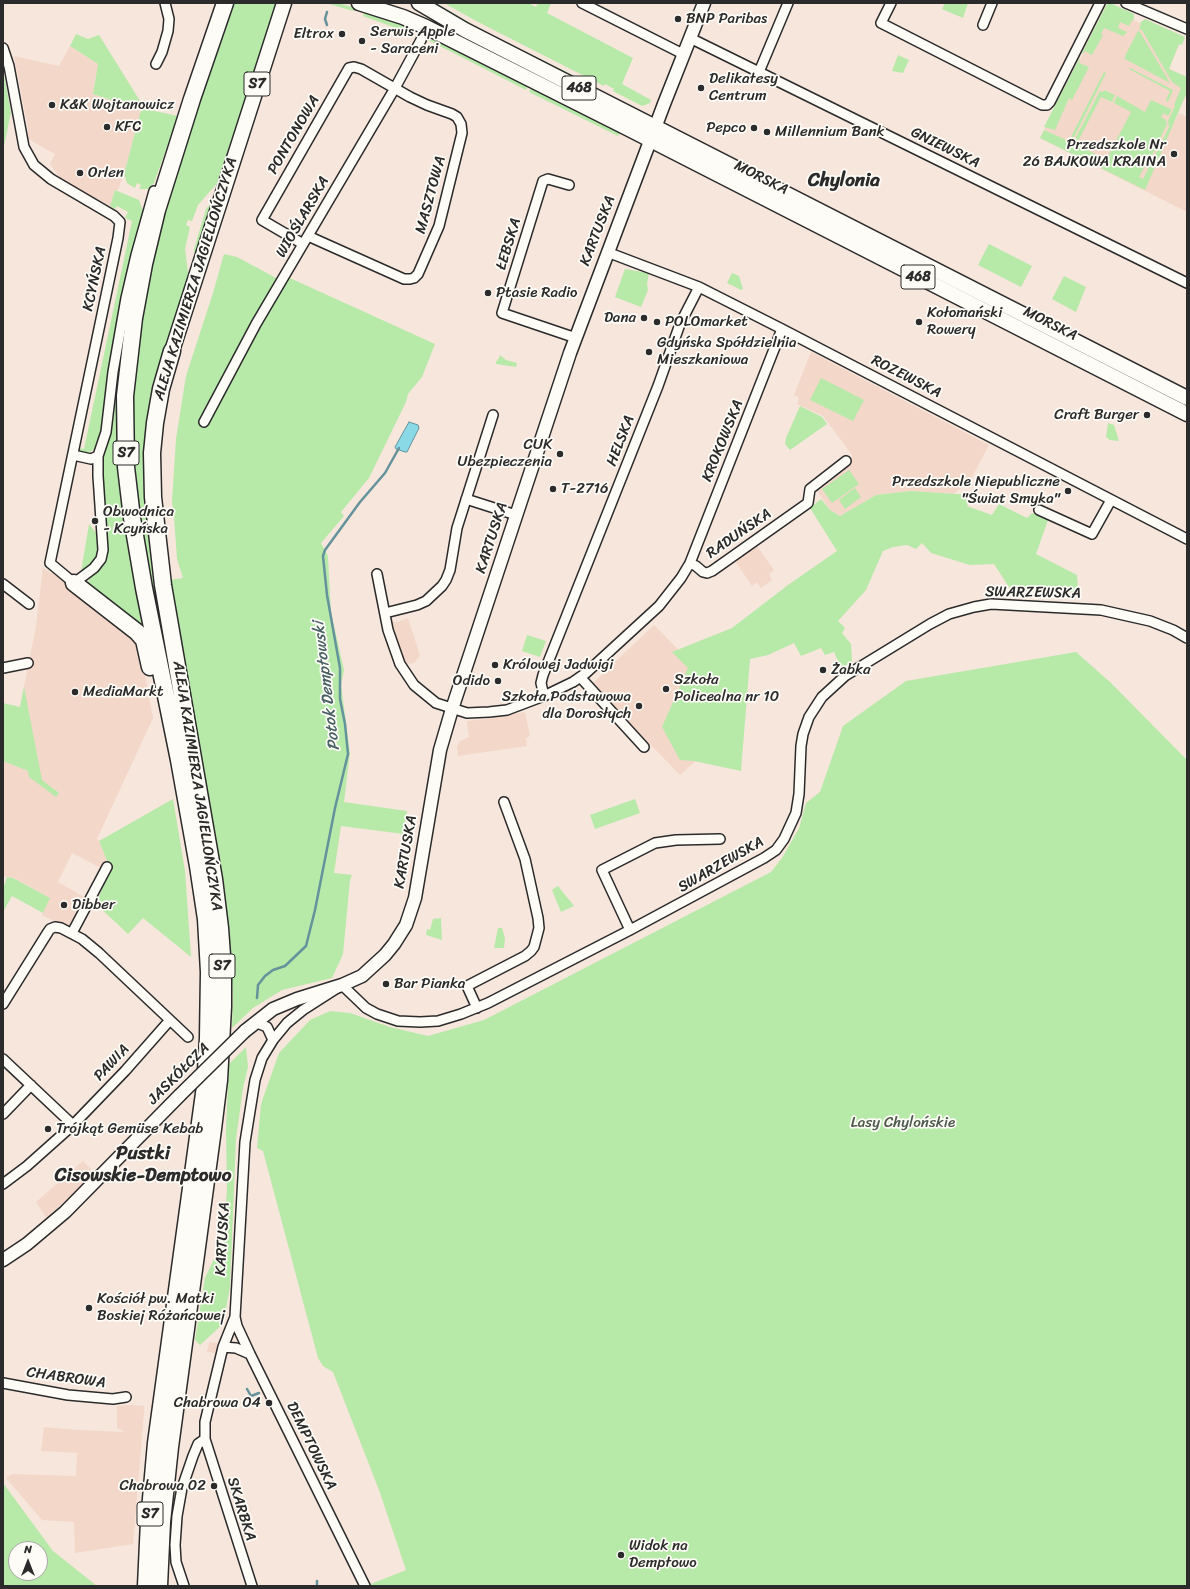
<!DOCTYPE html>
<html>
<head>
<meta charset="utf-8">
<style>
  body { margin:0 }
  #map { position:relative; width:1190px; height:1589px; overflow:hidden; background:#f7e6dc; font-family:Sriracha,sans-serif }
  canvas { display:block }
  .frame { position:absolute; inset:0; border:4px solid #2b2b2b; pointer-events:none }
  .north { position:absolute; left:8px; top:1541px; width:40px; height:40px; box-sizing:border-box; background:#fdfcf7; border:1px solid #a9a8a5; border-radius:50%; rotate:0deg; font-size:11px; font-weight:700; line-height:16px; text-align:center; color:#2b2b2b }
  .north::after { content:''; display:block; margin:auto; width:14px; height:18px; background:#2b2b2b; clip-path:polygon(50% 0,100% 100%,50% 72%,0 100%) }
</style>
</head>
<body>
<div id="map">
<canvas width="1190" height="1589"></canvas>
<div class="frame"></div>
<div class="north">N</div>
</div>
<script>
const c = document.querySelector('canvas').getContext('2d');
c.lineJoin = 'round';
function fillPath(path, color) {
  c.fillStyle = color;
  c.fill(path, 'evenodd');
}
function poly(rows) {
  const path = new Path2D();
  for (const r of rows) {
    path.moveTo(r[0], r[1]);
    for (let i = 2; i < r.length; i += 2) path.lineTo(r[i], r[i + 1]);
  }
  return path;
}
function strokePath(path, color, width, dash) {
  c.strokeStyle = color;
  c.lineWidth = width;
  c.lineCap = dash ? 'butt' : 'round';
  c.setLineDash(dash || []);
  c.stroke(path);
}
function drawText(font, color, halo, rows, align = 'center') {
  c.font = font + ' Sriracha,sans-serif';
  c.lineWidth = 3.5;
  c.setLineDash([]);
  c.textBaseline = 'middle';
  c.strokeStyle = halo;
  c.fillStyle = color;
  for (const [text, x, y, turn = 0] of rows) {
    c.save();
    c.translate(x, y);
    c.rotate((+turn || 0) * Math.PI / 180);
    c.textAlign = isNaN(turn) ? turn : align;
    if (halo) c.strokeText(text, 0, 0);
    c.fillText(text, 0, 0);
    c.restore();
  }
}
const built = poly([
  [1106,9,1181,40,1169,69,1187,77,1187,92,1170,131,1179,113,1187,117,1187,212,1040,138],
  [70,46,98,64,93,94,141,110,124,174,118,190,115,190,110,206,60,178,50,164,55,154,28,139,28,129,14,56,59,66],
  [811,352,989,445,971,479,954,494,911,491,876,495,840,516,830,510,816,489,850,464,852,455,823,416,797,404,799,398,794,395],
  [757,546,774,570,769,574,772,580,761,588,757,582,752,586,735,561],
  [43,568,60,578,140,647,153,718,97,839,99,841,110,868,109,872,72,853,58,882,84,897,69,928,42,915,50,898,14,878,3,876,3,761,28,771,19,712,36,626],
  [408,618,420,656,414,663,404,664,392,629,393,622,398,622],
  [654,625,745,717,680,775,592,684],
  [525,712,530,736,526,738,527,746,458,756,457,747,460,741,469,737,467,721,493,718],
  [83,1161,94,1172,72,1195,46,1218,36,1202],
  [209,1342,217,1343,215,1353,207,1352],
  [132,1405,144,1406,144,1412,133,1544,75,1553,74,1522,42,1520,6,1478,12,1474,76,1476,77,1453,41,1451,44,1427,78,1430,125,1432,117,1428,117,1406]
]);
const green = poly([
  [230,3,278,3,220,180,198,205,192,221,188,220,186,225,190,227,185,249,189,280,154,392,164,633,161,635,142,535,134,466,131,410,141,317,149,277,168,201],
  [326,3,337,3,352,7,355,8,355,10,353,11],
  [427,3,436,3,484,31,583,80,582,82],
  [444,3,528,3,536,7,538,3,551,3,547,13,633,58,622,84,651,100,650,103,642,106,613,91,614,89,605,84,604,86,476,21],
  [945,3,968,3,963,18,942,9],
  [1110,3,1134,14,1134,20,1132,20,1129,26,1120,22,1118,28,1127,32,1123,36,1104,28,1101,34,1103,35,1092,55,1085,51,1083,54,1082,53,1107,4],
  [365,10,400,22,412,30,415,35,363,16],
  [1145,19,1185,37,1182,45,1179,44,1169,69,1187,77,1187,92,1145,190,1040,138,1044,130,1073,143,1100,91,1103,92,1104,90,1115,95,1112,102,1101,97,1077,143,1082,146,1082,147,1106,160,1131,112,1114,103,1117,96,1145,112,1151,100,1171,109,1171,111,1168,116,1164,113,1161,117,1166,120,1167,124,1147,166,1145,166,1139,177,1143,179,1169,127,1168,121,1175,106,1174,105,1181,88,1172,82,1142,30,1139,29,1141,24,1140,23],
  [1138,31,1140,32,1170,83,1125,59,1125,56],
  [76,34,88,39,99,35,145,109,178,116,154,183,148,189,139,189,141,185,137,183,135,188,130,185,127,183,124,174,141,110,93,94,98,64,70,46],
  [437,39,528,84,526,90,428,40],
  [898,55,909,60,903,73,892,71],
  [1079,59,1080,59,1079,63,1089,67,1072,100,1069,98,1055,130,1044,127],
  [1130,68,1173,90,1168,102,1166,100,1170,91,1129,69],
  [3,70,11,112,3,151],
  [1104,72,1106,73,1074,137,1071,137],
  [532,87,621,131,618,136,529,92],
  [115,190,139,200,143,211,127,276,110,369,104,407,102,432,95,449,86,454,80,454,78,448,84,449,132,221,125,218,128,212,117,206,115,209,110,206],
  [214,200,195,262,194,249,206,209],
  [989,244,1032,266,1021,287,978,265],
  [224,254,237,257,278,279,281,274,435,344,422,377,408,394,406,402,369,478,341,512,344,516,321,543,328,556,331,613,344,670,341,685,350,753,344,802,407,811,404,834,341,826,334,873,352,875,350,880,343,954,332,978,282,990,253,1008,232,1028,233,995,226,900,211,812,197,742,170,580,183,578,177,559,174,517,172,502,176,439,186,376,213,293],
  [625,269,649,273,647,284,648,290,641,307,615,297],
  [732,273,739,276,743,289,741,290,727,283],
  [1064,276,1086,287,1076,312,1052,299],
  [125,319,122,360,148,635,88,587,88,582,90,578,102,565,105,558,107,548,106,524,101,468,101,458],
  [500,355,506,360,517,363,516,367,496,364,496,362,499,358],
  [821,378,864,400,853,421,810,400],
  [800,406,822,417,827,424,790,450,785,444,786,438],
  [1108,423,1114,425,1119,441,1110,440,1106,437],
  [849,470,859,484,832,503,822,489],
  [855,488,861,497,845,509,839,500],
  [911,491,971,495,967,506,992,515,999,504,1027,518,1032,513,1048,520,1036,554,1077,575,1078,592,1011,590,994,564,970,565,931,553,922,543,916,549,907,545,893,547,883,551,866,590,838,621,845,628,842,633,851,644,852,662,841,668,834,652,825,655,821,648,801,656,794,643,768,655,750,659,741,771,694,761,680,760,662,727,688,668,672,652,732,628,788,585,837,551,810,508,821,499,830,510,840,516,876,495],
  [89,524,100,538,100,553,93,565,81,572],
  [527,635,546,641,540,657,522,651],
  [1076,652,1110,682,1187,760,1187,1586,372,1586,371,1584,406,1570,379,1490,333,1372,323,1366,318,1358,263,1151,257,1148,261,1104,279,1053,310,1020,330,1011,350,1013,390,1027,428,1036,484,1020,771,872,782,858,799,828,806,803,820,792,843,726,906,681],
  [24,687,42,780,59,793,56,797,29,777,28,771,3,761,3,703,20,707],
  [173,799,185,871,191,957,143,918,128,934,96,904,110,868,99,841],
  [635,799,640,813,595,829,590,815],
  [7,877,13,878,50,898,43,913,12,896,3,912,3,886,5,884],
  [558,886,574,906,561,912,552,890],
  [441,918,442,940,426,935,427,929,430,930,433,919],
  [498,928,502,928,505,938,504,948,494,948],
  [246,1047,248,1067,243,1088,236,1139,230,1287,223,1324,200,1345,195,1340,205,1278,223,1240,227,1189,226,1129,229,1064],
  [3,1483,53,1551,97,1586,3,1586],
  [16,1549,40,1549,40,1573,16,1573]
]);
const water = poly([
  [409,422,418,425,419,428,407,452,405,452,396,449,395,447,409,422]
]);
const stream = poly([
  [327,12,325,19,327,25],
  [257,998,258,985,265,976,273,970,285,966,306,946,315,910,335,808,348,754,345,724,340,699,340,668,327,595,323,556,325,550,360,502,385,473,399,448],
  [247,1389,251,1396,250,1402],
  [251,1396,259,1393],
  [317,1581,317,1586]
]);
const street = poly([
  [582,3,683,54],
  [891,3,881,23,1042,105,1047,105,1050,102,1100,3],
  [1126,3,1187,29],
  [983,25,992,3],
  [690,38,1187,283],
  [3,48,9,66,24,147,34,165,51,179,114,216,120,222,118,238,50,563,74,583,94,568,101,559,103,550,98,476,98,456,106,432,113,372,126,298,136,255,154,191],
  [156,64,162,52,168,31,169,19,165,3],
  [759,72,788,3],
  [569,185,548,179,543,181,502,313,576,338],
  [303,244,262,220,349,68,354,67,361,69,410,97,427,105,452,114,457,117,461,124,462,133,439,226,418,274,414,278,410,279,404,279,308,236],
  [607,252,699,287,782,329,1187,539],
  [204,422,256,324,395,88,421,40,426,27],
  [73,455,91,459,98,456],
  [466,499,516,515],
  [1039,510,1092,534,1111,500],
  [690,563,696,566,703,572,707,573,712,571,808,503,810,489,846,461],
  [377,574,388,630,400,664,414,685,436,703,467,713,489,712,507,710,544,696,573,682,586,673,659,606,681,578,690,563,701,535,782,329],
  [3,584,29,604],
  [385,613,417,605,426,601,442,586,446,580,450,570,457,528,493,415],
  [3,668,28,663],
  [580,677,644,747],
  [544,696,541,683,543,675,658,386,680,324,699,287],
  [630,930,602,870,655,843,676,840,720,839],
  [72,933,107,867],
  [3,1004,48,932,50,929,55,927,61,928,82,939,99,953,188,1037],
  [477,1008,467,986,525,956,531,951,534,947,539,928,538,918,525,859,504,802],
  [255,1022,267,1027,273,1040],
  [3,1059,73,1125],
  [3,1114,31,1085],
  [3,1184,27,1166,73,1125,125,1071,170,1020],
  [235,1317,237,1326,250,1354,365,1586],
  [223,1347,236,1348,250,1354],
  [3,1383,68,1395,113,1399,126,1397],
  [184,1586,176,1562,175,1545,177,1516,182,1488,193,1456,198,1444,205,1439],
  [252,1586,205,1439,205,1422,223,1347,235,1317,245,1142,255,1080,262,1058,273,1040,287,1023,303,1010,342,985,366,1008,377,1014,398,1021,420,1022,438,1021,461,1014,488,1003,630,930,764,858,776,850,784,839,796,813,799,794,801,746,803,734,809,717,822,697,845,676,930,624,949,614,974,607,991,604,1101,610,1150,621,1173,630,1187,638]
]);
const secondary = poly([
  [245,1031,273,1009,297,999,342,985,362,976,385,955,394,944,406,925,415,898,440,750,452,709,570,353,664,104,704,3],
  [3,1260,27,1244,65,1212,180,1095]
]);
const primary = poly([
  [359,3,403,17,426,27,627,128,1187,414],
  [419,3,465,30,1187,398],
  [172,351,284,3]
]);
const highway = poly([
  [74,583,137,632,144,640,150,667],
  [146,1586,149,1521,156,1443,205,1086,208,1038,209,972,206,919,198,866,179,760,144,588,132,518,126,467,125,396,134,318,144,264,157,210,192,99,225,3],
  [159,1586,162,1522,170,1447,213,1129,219,1080,223,1007,223,969,220,928,214,879,163,585,153,497,152,453,155,423,161,389,172,351]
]);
const secondaryBridge = poly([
  [180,1095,245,1031]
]);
const markers = [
  [678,19,4,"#2b2b2b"],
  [342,34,4,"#2b2b2b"],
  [362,41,4,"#2b2b2b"],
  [701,88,4,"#2b2b2b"],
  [52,105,4,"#2b2b2b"],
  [107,127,4,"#2b2b2b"],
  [754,128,4,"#2b2b2b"],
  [767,132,4,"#2b2b2b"],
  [1174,154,4,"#2b2b2b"],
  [80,173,4,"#2b2b2b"],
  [488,293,4,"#2b2b2b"],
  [644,318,4,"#2b2b2b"],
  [657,322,4,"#2b2b2b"],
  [919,322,4,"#2b2b2b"],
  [649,352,4,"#2b2b2b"],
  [1147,415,4,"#2b2b2b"],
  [560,454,4,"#2b2b2b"],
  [553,489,4,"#2b2b2b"],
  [1068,491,4,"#2b2b2b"],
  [95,521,4,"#2b2b2b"],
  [495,665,4,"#2b2b2b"],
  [823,670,4,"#2b2b2b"],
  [498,681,4,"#2b2b2b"],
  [666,689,4,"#2b2b2b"],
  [75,692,4,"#2b2b2b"],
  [639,706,4,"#2b2b2b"],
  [64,905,4,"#2b2b2b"],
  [386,984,4,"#2b2b2b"],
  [48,1129,4,"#2b2b2b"],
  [89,1308,4,"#2b2b2b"],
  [269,1403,4,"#2b2b2b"],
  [214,1486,4,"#2b2b2b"],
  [621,1555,4,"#2b2b2b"]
];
const shields = [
  [257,84,26],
  [579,88,34],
  [918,277,34],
  [126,453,26],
  [222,966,26],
  [150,1514,26]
];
const shieldNames = [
  ["S7",257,84],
  ["468",579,88],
  ["468",918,277],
  ["S7",126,453],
  ["S7",222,966],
  ["S7",150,1514]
];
const poiNames = [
  ["BNP Paribas",686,19],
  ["Serwis Apple",370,32],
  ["- Saraceni",370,49],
  ["Eltrox",334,34,"right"],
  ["Delikatesy",709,79],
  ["Centrum",709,96],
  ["K&K Wojtanowicz",60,105],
  ["KFC",115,127],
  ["Pepco",746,128,"right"],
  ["Millennium Bank",775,132],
  ["Przedszkole Nr",1166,145,"right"],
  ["26 BAJKOWA KRAINA",1166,162,"right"],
  ["Orlen",88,173],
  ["Ptasie Radio",496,293],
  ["Kołomański",927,313],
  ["Rowery",927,330],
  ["Dana",636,318,"right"],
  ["POLOmarket",665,322],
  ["Gdyńska Spółdzielnia",657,343],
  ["Mieszkaniowa",657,360],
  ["Craft Burger",1139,415,"right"],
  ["CUK",552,445,"right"],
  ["Ubezpieczenia",552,462,"right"],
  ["Przedszkole Niepubliczne",1060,482,"right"],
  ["\"Świat Smyka\"",1060,499,"right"],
  ["T-2716",561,489],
  ["Obwodnica",103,512],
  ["- Kcyńska",103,529],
  ["Królowej Jadwigi",503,665],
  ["Żabka",831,670],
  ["Szkoła",674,680],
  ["Policealna nr 10",674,697],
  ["Odido",490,681,"right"],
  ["MediaMarkt",83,692],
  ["Szkoła Podstawowa",631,697,"right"],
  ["dla Dorosłych",631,714,"right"],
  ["Dibber",72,905],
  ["Bar Pianka",394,984],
  ["Trójkąt Gemüse Kebab",56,1129],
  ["Kościół pw. Matki",97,1299],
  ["Boskiej Różańcowej",97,1316],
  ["Chabrowa 04",261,1403,"right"],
  ["Chabrowa 02",206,1486,"right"],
  ["Widok na",629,1546],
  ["Demptowo",629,1563]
];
const streetNames = [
  ["PONTONOWA",294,135,-60],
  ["GNIEWSKA",945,148,26],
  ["MORSKA",761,178,27],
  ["MASZTOWA",431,195,-75],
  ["WIOŚLARSKA",303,217,-60],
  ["KARTUSKA",598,231,-69],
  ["ŁEBSKA",509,244,-73],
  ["KCYŃSKA",95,279,-78],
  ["ALEJA KAZIMIERZA JAGIELLOŃCZYKA",196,279,-73],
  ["MORSKA",1050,324,27],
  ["ROZEWSKA",906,377,27],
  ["HELSKA",621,441,-69],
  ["KROKOWSKA",723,441,-68],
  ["RADUŃSKA",739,534,-35],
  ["KARTUSKA",492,538,-72],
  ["SWARZEWSKA",1033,593,1],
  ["ALEJA KAZIMIERZA JAGIELLOŃCZYKA",197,786,81],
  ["KARTUSKA",406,852,-80],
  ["SWARZEWSKA",721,865,-30],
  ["PAWIA",112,1063,-47],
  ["JASKÓŁCZA",179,1074,-45],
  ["KARTUSKA",223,1239,-87],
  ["CHABROWA",66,1378,8],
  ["DEMPTOWSKA",311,1446,64],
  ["SKARBKA",241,1509,73]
];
const parkNames = [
  ["Lasy Chylońskie",903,1123]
];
const waterNames = [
  ["Potok Demptowski",327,686,-97]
];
const districtNames = [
  ["Chylonia",844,181],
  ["Pustki",143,1154],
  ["Cisowskie-Demptowo",143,1176]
];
fillPath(built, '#f3d7c9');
fillPath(green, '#b7e9a9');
fillPath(water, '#8ad9e7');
strokePath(water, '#64939c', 1);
strokePath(stream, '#64939c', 2.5);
strokePath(street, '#2b2b2b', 12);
strokePath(secondary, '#2b2b2b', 15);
strokePath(primary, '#2b2b2b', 17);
strokePath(highway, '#2b2b2b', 19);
strokePath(street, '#fdfcf7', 9);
strokePath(secondary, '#fdfcf7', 12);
strokePath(primary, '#fdfcf7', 14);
strokePath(highway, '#fdfcf7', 16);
strokePath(secondaryBridge, '#2b2b2b', 15, []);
strokePath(secondaryBridge, '#fdfcf7', 12);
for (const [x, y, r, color] of markers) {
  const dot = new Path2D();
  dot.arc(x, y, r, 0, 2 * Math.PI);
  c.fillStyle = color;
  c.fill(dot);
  strokePath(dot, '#fdfcf7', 1.5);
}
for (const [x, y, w] of shields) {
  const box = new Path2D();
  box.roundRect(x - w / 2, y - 12, w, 24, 3);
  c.fillStyle = '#fdfcf7';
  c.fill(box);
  strokePath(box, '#2b2b2b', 1);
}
drawText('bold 14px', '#2b2b2b', null, shieldNames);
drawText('15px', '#2b2b2b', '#fdfcf7', poiNames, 'left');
drawText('15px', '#2b2b2b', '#fdfcf7', streetNames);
drawText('15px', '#4e5a4a', '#fdfcf7', parkNames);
drawText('italic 16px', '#485f63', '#fdfcf7', waterNames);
drawText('bold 19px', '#2b2b2b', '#fdfcf7', districtNames);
</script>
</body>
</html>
